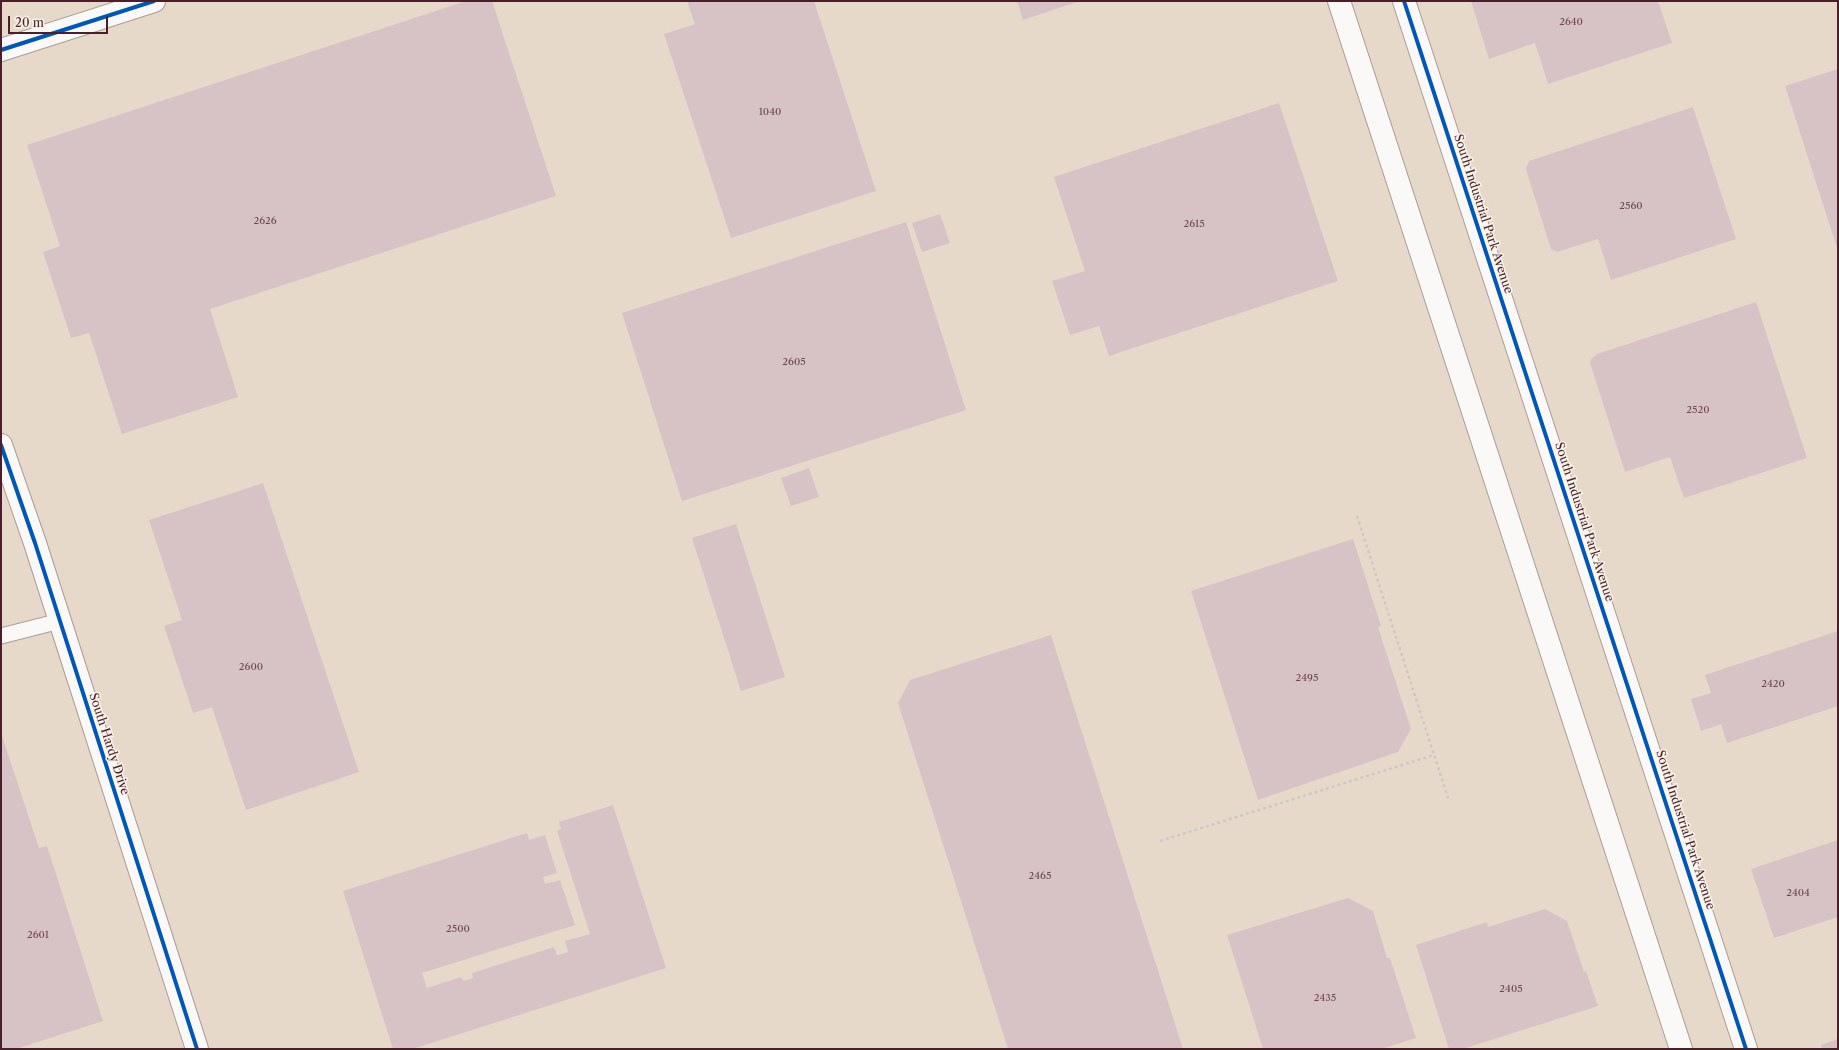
<!DOCTYPE html>
<html>
<head>
<meta charset="utf-8">
<style>
  body { margin:0 }
  #map { position:relative; width:1839px; height:1050px; overflow:hidden; background:#e7d9ca; font-family:"Libre Caslon Text",serif }
  canvas { display:block }
  .frame { position:absolute; inset:0; border:2px solid #4a1f2b; pointer-events:none }
  .scale { position:absolute; left:8px; top:16px; width:100px; height:18px; box-sizing:border-box; border:2px solid #4a1f2b; border-top:0; padding-left:5px; font-size:12px; line-height:14px; white-space:nowrap; color:#4a1f2b; -webkit-text-stroke:3px #f7f3e8; paint-order:stroke }
</style>
</head>
<body>
<div id="map">
<canvas width="1839" height="1050"></canvas>
<div class="frame"></div>
<div class="scale">20 m</div>
</div>
<script>
const c = document.querySelector('canvas').getContext('2d');
c.lineJoin = 'round';
function fillPath(path, color) {
  c.fillStyle = color;
  c.fill(path, 'evenodd');
}
function poly(rows) {
  const path = new Path2D();
  for (const r of rows) {
    path.moveTo(r[0], r[1]);
    for (let i = 2; i < r.length; i += 2) path.lineTo(r[i], r[i + 1]);
  }
  return path;
}
function strokePath(path, color, width, dash) {
  c.strokeStyle = color;
  c.lineWidth = width;
  c.lineCap = dash ? 'butt' : 'round';
  c.setLineDash(dash || []);
  c.stroke(path);
}
function drawText(font, color, halo, rows, align = 'center') {
  c.font = font + ' "Libre Caslon Text",serif';
  c.lineWidth = 3;
  c.setLineDash([]);
  c.textBaseline = 'middle';
  c.strokeStyle = halo;
  c.fillStyle = color;
  for (const [text, x, y, turn = 0] of rows) {
    c.save();
    c.translate(x, y);
    c.rotate((+turn || 0) * Math.PI / 180);
    c.textAlign = isNaN(turn) ? turn : align;
    if (halo) c.strokeText(text, 0, 0);
    c.fillText(text, 0, 0);
    c.restore();
  }
}
const building = poly([
  [466,1,492,1,556,196,210,309,238,397,122,434,89,333,71,338,43,252,60,246,27,145],
  [687,1,814,1,876,191,731,238,664,34,695,24],
  [1017,1,1080,1,1023,20],
  [1471,1,1658,1,1672,43,1548,84,1535,43,1489,59],
  [1838,69,1838,251,1785,86],
  [1279,103,1338,281,1109,356,1099,326,1070,335,1052,281,1085,271,1054,177],
  [1693,107,1736,239,1611,280,1598,239,1557,252,1551,249,1527,173,1526,168,1529,161],
  [940,214,950,243,922,252,912,223],
  [906,222,966,410,682,501,622,313],
  [1756,302,1807,458,1684,498,1670,457,1625,472,1590,363,1591,359,1597,354],
  [809,468,819,497,791,506,781,478],
  [263,483,359,772,246,810,212,707,193,713,164,626,182,620,149,520],
  [736,524,785,677,741,691,692,538],
  [1353,539,1381,626,1378,627,1411,729,1398,752,1258,800,1191,591],
  [1838,631,1838,706,1727,743,1721,724,1701,731,1691,699,1711,693,1705,675],
  [1051,635,1183,1049,1008,1049,898,703,910,680],
  [1,733,39,848,47,846,103,1021,16,1049,1,1049],
  [613,805,666,968,413,1049,393,1049,343,891,527,833,529,840,545,835,557,873,543,877,545,884,560,880,575,925,422,973,427,988,461,977,463,981,473,978,472,973,554,947,557,955,568,952,565,941,590,934,557,831,561,829,559,822],
  [1838,840,1838,917,1774,938,1751,869],
  [1348,898,1373,911,1387,958,1390,958,1416,1038,1382,1049,1263,1049,1227,935],
  [1545,909,1567,921,1584,972,1586,971,1598,1006,1463,1049,1449,1049,1416,945,1487,922,1488,927],
  [1838,1039,1838,1049,1822,1049,1821,1045]
]);
const path = poly([
  [1357,516,1448,798],
  [1160,841,1434,755]
]);
const service = poly([
  [1,636,60,621]
]);
const minor = poly([
  [1339,1,1681,1049],
  [1404,1,1746,1049],
  [1,50,154,1]
]);
const tertiary = poly([
  [1,445,35,543,197,1049]
]);
const cycleway = poly([
  [1404,1,1746,1049],
  [1,50,154,1],
  [1,445,35,543,197,1049]
]);
const numberNames = [
  ["2640",1571,22],
  ["1040",770,112],
  ["2560",1631,206],
  ["2626",265,221],
  ["2615",1194,224],
  ["2605",794,362],
  ["2520",1698,410],
  ["2600",251,667],
  ["2495",1307,678],
  ["2420",1773,684],
  ["2465",1040,876],
  ["2404",1798,893],
  ["2500",458,929],
  ["2601",38,935],
  ["2405",1511,989],
  ["2435",1325,998]
];
const streetNames = [
  ["South Industrial Park Avenue",1483,214,72],
  ["South Industrial Park Avenue",1584,522,72],
  ["South Hardy Drive",109,744,72],
  ["South Industrial Park Avenue",1685,830,72]
];
fillPath(building, '#d7c3c6');
strokePath(service, '#aa9d96', 17);
strokePath(minor, '#aa9d96', 24);
strokePath(tertiary, '#aa9d96', 24);
strokePath(path, '#cec7c5', 2.5, [3, 3]);
strokePath(service, '#fbf9f7', 15);
strokePath(minor, '#fbf9f7', 22);
strokePath(tertiary, '#fbf9f7', 22);
strokePath(cycleway, '#0057b8', 4);
drawText('10px', '#6d4852', null, numberNames);
drawText('12px', '#4a1f2b', '#f7f3e8', streetNames);
</script>
</body>
</html>
